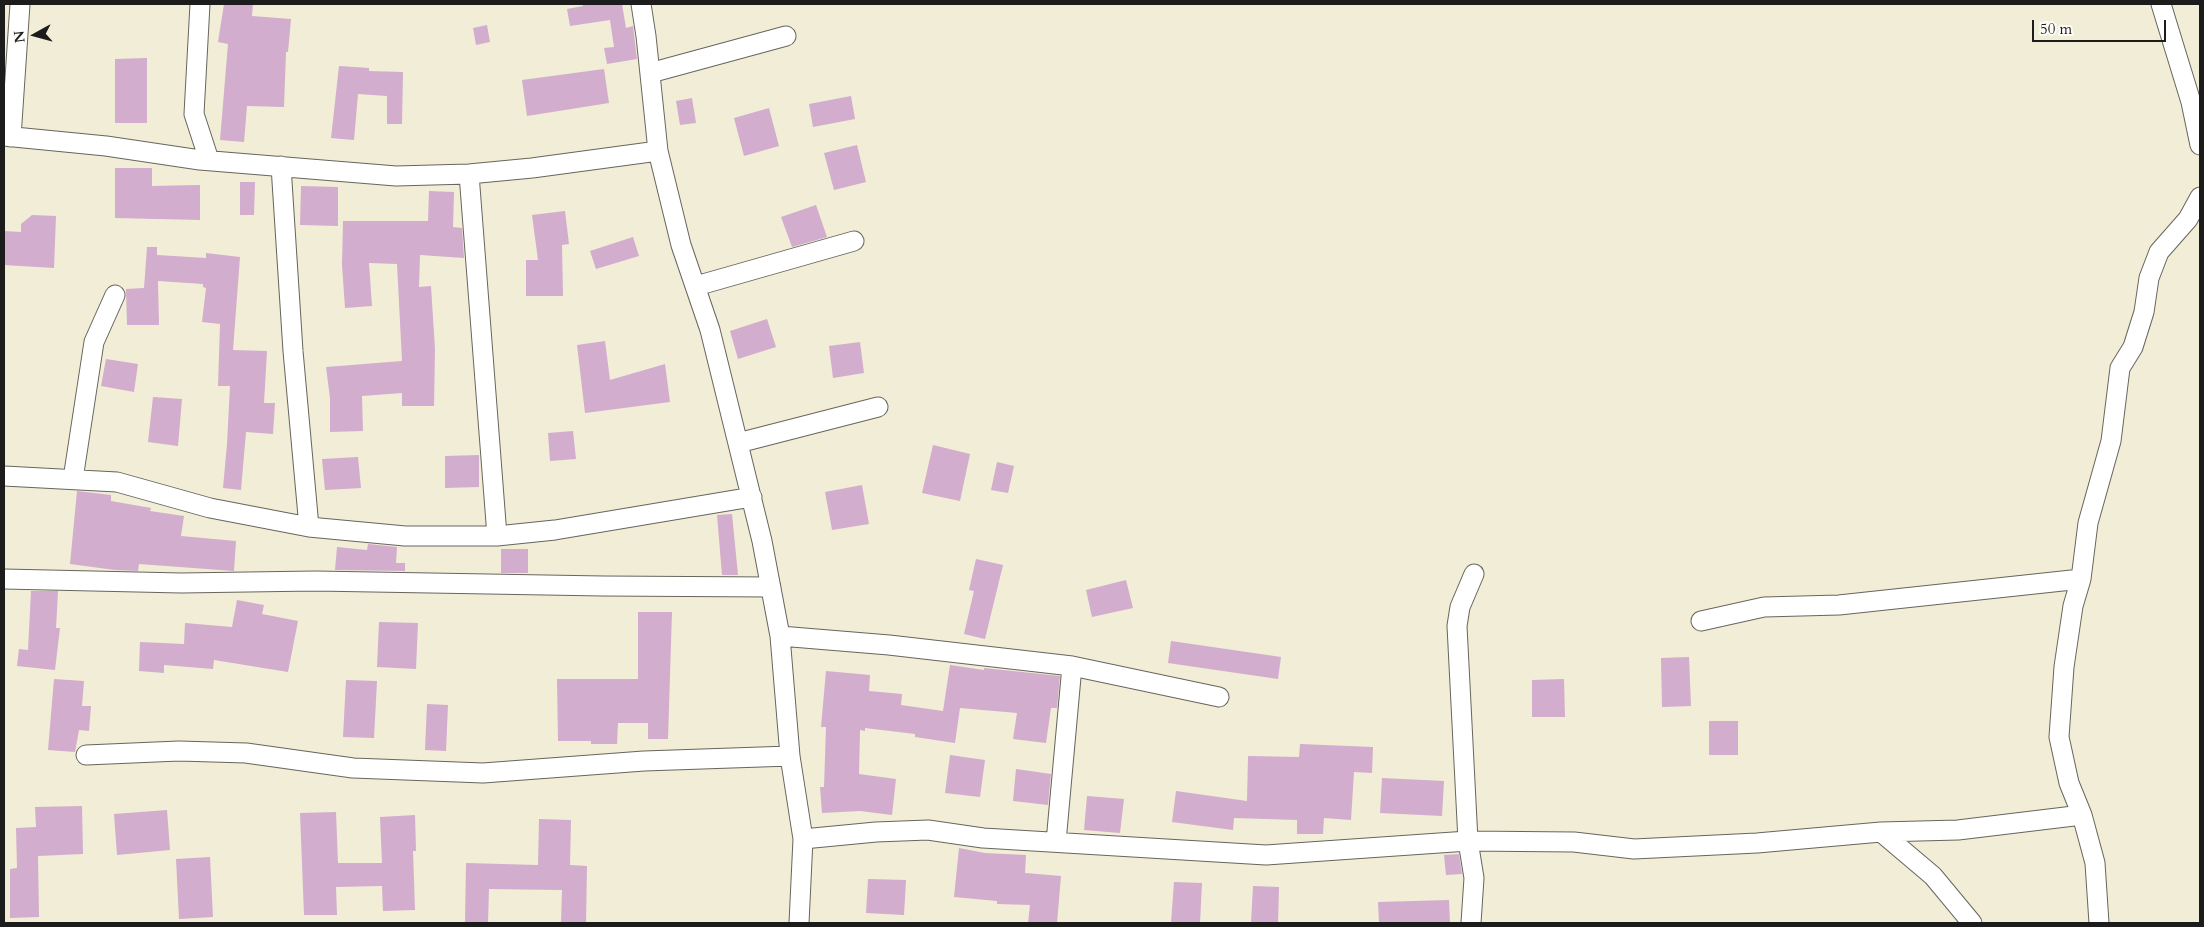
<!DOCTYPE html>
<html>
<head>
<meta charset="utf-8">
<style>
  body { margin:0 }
  #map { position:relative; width:2204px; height:927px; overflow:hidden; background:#f1edd7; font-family:Cardo,serif }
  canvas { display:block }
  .frame { position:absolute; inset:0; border:5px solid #1c1c1c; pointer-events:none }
  .north { position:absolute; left:10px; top:10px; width:50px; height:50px; -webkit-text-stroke:4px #fdfcf7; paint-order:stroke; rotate:263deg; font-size:14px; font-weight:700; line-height:20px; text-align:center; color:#1c1c1c }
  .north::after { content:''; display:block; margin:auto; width:18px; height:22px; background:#1c1c1c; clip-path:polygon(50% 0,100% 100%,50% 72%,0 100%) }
  .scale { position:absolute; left:2032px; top:20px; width:134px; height:22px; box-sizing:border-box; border:2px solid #1c1c1c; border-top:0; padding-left:6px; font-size:15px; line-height:18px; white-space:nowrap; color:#1c1c1c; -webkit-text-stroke:4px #fdfcf7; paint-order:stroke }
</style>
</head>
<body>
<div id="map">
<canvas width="2204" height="927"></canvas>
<div class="frame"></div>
<div class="north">N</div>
<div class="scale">50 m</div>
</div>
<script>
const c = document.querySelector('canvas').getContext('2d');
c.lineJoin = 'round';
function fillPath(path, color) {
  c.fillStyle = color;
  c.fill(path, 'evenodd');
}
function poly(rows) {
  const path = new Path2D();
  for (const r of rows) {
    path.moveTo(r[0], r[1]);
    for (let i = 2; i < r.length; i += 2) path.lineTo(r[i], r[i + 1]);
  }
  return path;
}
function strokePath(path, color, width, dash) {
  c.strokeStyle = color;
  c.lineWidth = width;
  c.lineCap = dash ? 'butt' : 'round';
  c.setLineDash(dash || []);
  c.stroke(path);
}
const building = poly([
  [224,4,253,4,252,16,291,19,288,52,286,52,284,107,247,106,244,142,220,140,228,44,218,42],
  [583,4,622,4,626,28,633,26,637,59,607,64,604,48,614,47,610,20,570,26,567,9,583,6],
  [487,25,490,42,476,45,473,28],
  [147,58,147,123,115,123,115,59],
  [339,66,369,68,369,71,403,72,402,124,387,124,387,96,358,94,354,140,331,138],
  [604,69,609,103,527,116,522,80],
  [851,96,855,119,813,127,809,104],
  [692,98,696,123,680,125,676,101],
  [769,108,779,146,744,156,734,118],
  [857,145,866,182,834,190,824,153],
  [115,168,152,168,152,186,200,185,200,220,115,218],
  [240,182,255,182,254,215,240,215],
  [301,186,338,187,338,226,300,225],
  [429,191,454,192,453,227,462,228,464,258,420,255,419,287,431,286,435,349,434,406,402,406,402,393,362,396,363,431,330,432,330,398,326,367,402,361,397,264,369,263,372,306,345,308,342,265,343,221,428,221],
  [816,205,827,237,792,247,781,217],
  [565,211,569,244,562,245,563,296,526,296,526,260,538,260,532,215],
  [32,215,56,216,54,268,4,265,4,231,21,232,21,224],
  [633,237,639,256,596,269,590,251],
  [147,247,157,247,157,255,206,258,206,253,240,257,233,350,267,351,264,403,275,403,273,434,246,432,241,490,223,488,227,444,230,386,218,386,220,324,202,322,206,288,203,287,203,284,158,281,159,325,127,325,126,289,144,288],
  [767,319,776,347,738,359,730,331],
  [605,341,610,380,665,364,670,402,585,413,577,345],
  [860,342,864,373,833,378,829,346],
  [106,359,138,364,134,392,101,386],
  [153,397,182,399,178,446,148,442],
  [573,431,576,459,550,461,548,433],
  [933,445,970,454,960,501,922,493],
  [479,455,479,487,445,488,445,456],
  [358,457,361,488,325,490,322,459],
  [997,462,1014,466,1008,493,991,490],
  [862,485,869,524,832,530,825,492],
  [77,491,111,495,111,501,151,508,150,511,184,516,181,536,236,541,234,571,139,564,138,571,115,570,70,564],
  [732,514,738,575,722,575,717,515],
  [368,544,397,547,396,563,405,563,405,571,335,570,337,547,367,550],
  [501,549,528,549,528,573,501,573],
  [976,559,1003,565,985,639,964,634,974,591,969,590],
  [1126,580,1133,608,1092,617,1086,590],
  [31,591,58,591,56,628,60,628,55,670,17,666,19,649,28,650],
  [237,600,264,605,262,614,298,621,288,672,214,660,213,669,164,665,164,673,139,671,140,642,184,644,185,623,232,627],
  [638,612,672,612,668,739,648,739,648,723,618,723,617,744,591,744,591,741,558,741,557,679,638,679],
  [379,622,418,623,416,669,377,667],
  [1171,641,1281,657,1278,679,1168,663],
  [1689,657,1691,706,1662,707,1661,658],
  [950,665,984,670,984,668,1060,676,1057,708,1051,708,1046,743,1013,739,1017,713,960,708,955,743,915,737,915,734,865,728,865,731,860,730,859,774,896,779,892,815,860,811,822,813,820,787,824,787,826,727,821,727,826,671,870,675,869,691,902,694,901,705,943,711],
  [54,679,84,681,82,706,91,706,89,731,79,730,75,752,48,750],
  [1564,679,1565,717,1532,717,1532,680],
  [346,680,377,681,374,738,343,737],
  [427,704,448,705,446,751,425,750],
  [1709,721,1738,721,1738,755,1709,755],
  [1300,744,1373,747,1372,773,1354,772,1351,820,1324,818,1323,834,1297,834,1297,820,1234,818,1233,830,1172,822,1176,791,1247,801,1248,756,1299,757],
  [950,755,985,760,980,797,945,793],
  [1016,769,1051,774,1048,805,1013,801],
  [1382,778,1444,781,1442,816,1380,813],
  [1087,796,1124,799,1120,833,1084,830],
  [82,806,83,854,38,856,39,917,10,918,10,869,17,868,16,828,36,827,35,807],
  [167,810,170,850,117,855,114,814],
  [336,812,338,863,382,863,380,817,415,815,416,851,413,851,415,910,383,911,382,886,336,887,337,915,304,915,300,813],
  [539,819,571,820,570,865,587,866,586,923,561,923,562,890,489,889,488,923,465,923,466,863,538,865],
  [959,848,985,853,1026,855,1025,873,1061,876,1057,923,1028,923,1030,905,997,904,997,901,954,897],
  [1459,854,1462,874,1446,875,1444,855],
  [210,857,213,917,179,919,176,859],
  [868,879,906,880,904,915,866,913],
  [1174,882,1202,883,1200,923,1171,923],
  [1253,886,1279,887,1278,923,1251,923],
  [1449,900,1450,923,1379,923,1378,902]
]);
const minor = poly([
  [200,4,194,114,209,160],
  [641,4,646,36,658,151,681,245,710,330,762,541,780,636,790,756,803,839,799,923],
  [2161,4,2191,102,2200,145],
  [650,73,786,36],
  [4,136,106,146,200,160,396,176,469,174,532,168,658,151],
  [11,137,20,4],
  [281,166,293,351,309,527],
  [469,174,497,536],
  [696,286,854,241],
  [738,443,878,407],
  [4,476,117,482,210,508,309,527,405,536,497,536,555,530,752,497],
  [73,479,94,342,115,295],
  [4,579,181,583,315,581,603,586,771,587],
  [2081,579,2088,523,2111,441,2120,368,2133,347,2144,312,2149,278,2159,252,2188,219,2200,197],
  [1701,621,1764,607,1839,605,2081,579,2073,606,2064,667,2059,737,2069,783,2082,815,2095,863,2099,923],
  [780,636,889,645,1072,666,1219,697],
  [86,755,179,751,246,753,353,768,483,773,644,761,790,756],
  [1881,832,1933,876,1972,923],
  [803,839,876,832,928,830,983,838,1266,855,1468,841,1574,842,1634,849,1757,843,1881,832,1958,830,2082,815],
  [1056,842,1072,666],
  [1471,923,1474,878,1468,841,1457,626,1460,607,1474,574]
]);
fillPath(building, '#d2adcd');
strokePath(minor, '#67655d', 21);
strokePath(minor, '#fff', 19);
</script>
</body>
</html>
